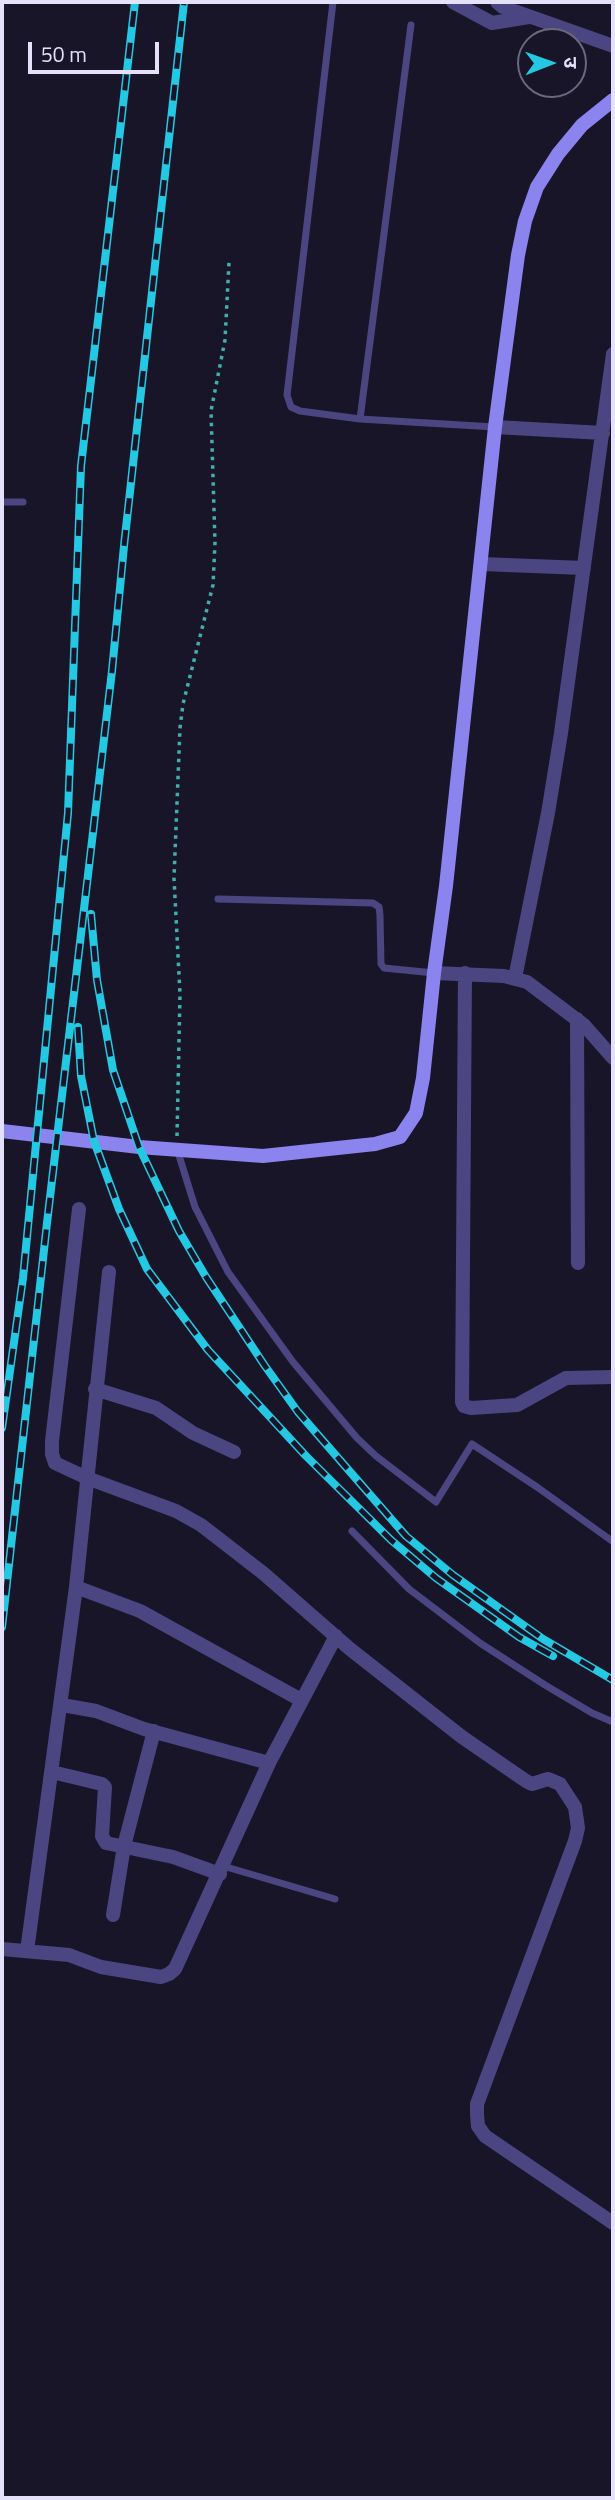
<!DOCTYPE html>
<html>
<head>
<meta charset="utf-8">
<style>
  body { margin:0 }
  #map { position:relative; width:615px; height:2500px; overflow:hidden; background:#191529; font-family:"Titillium Web","Noto Sans Devanagari",sans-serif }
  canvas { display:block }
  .frame { position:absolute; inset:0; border:4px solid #e5e1fb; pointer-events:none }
  .north { position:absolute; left:517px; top:28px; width:70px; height:70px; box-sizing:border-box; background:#191529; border:2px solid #6b677d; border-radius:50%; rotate:89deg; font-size:19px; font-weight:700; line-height:28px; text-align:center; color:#e5e1fb }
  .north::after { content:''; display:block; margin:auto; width:24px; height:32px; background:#25c8e3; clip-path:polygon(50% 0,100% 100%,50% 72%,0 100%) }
  .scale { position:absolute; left:28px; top:42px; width:131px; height:32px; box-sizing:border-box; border:4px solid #e5e1fb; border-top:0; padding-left:9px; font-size:21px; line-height:24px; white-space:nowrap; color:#e5e1fb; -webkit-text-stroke:5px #191529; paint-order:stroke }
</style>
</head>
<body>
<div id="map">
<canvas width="615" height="2500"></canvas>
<div class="frame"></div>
<div class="north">उ</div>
<div class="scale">50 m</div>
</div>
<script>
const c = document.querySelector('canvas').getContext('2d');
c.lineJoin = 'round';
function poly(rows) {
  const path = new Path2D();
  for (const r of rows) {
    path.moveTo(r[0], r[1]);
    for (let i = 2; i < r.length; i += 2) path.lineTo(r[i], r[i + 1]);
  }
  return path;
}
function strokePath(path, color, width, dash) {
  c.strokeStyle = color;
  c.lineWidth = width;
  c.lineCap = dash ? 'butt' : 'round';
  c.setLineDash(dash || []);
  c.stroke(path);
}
const path = poly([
  [177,1136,180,994,174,878,180,728,183,704,213,585,215,543,211,411,225,340,229,262]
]);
const lane = poly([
  [333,2,287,395,291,407,300,411,360,419,495,427],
  [360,419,411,25],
  [2,502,23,502],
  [218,899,373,903,379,907,380,915,381,964,384,968,434,973],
  [177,1149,195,1207,228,1272,293,1362,357,1438,376,1456,436,1502,472,1444,537,1487,612,1541],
  [352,1531,409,1589,480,1643,545,1685,592,1713,613,1722],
  [223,1866,335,1899]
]);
const street = poly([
  [453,2,492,23,529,17],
  [497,2,503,7,613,46],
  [495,427,603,433],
  [481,564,584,568],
  [434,973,504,976,527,982,584,1025,613,1058],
  [465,973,462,1402,464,1406,471,1408,517,1405,566,1378,613,1377],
  [515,978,548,813,561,733,613,354],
  [577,1019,578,1263],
  [79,1209,52,1441,52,1454,55,1463,87,1478,176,1511,201,1525,263,1573,350,1649,462,1737,526,1781,532,1784,548,1779,560,1784,575,1807,578,1828,575,1841,477,2104,477,2115,478,2126,485,2136,613,2223],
  [95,1389,156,1408,193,1433,234,1452],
  [76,1587,140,1611,301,1700],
  [62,1705,96,1711,144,1729,269,1763],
  [52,1772,102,1784,105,1787,102,1836,106,1843,173,1857,220,1874],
  [113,1915,124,1846,154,1731],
  [2,1949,69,1955,101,1967,161,1977,169,1974,175,1969,269,1763,336,1636],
  [27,1951,76,1587,109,1272]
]);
const secondary = poly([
  [2,1131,139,1147,263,1156,375,1144,400,1137,416,1113,423,1078,434,973,446,886,495,427,518,255,525,221,537,187,558,154,582,125,613,100]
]);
const rail = poly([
  [91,914,97,980,113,1070,139,1147,179,1231,206,1277,265,1366,298,1412,406,1536,453,1575,543,1639,613,1680],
  [78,1027,81,1076,94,1141,119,1209,147,1269,208,1350,306,1456,391,1540,436,1578,519,1637,553,1656],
  [2,1428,23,1278,68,813,81,466,135,2],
  [2,1627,47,1223,112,671,124,546,184,2]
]);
strokePath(path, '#41afad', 3.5, [3.5, 5]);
strokePath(lane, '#4b4682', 7);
strokePath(street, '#4b4682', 14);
strokePath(secondary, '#8b84ef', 14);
strokePath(rail, '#25c8e3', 8);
strokePath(rail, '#191529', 5, [16]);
</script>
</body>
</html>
